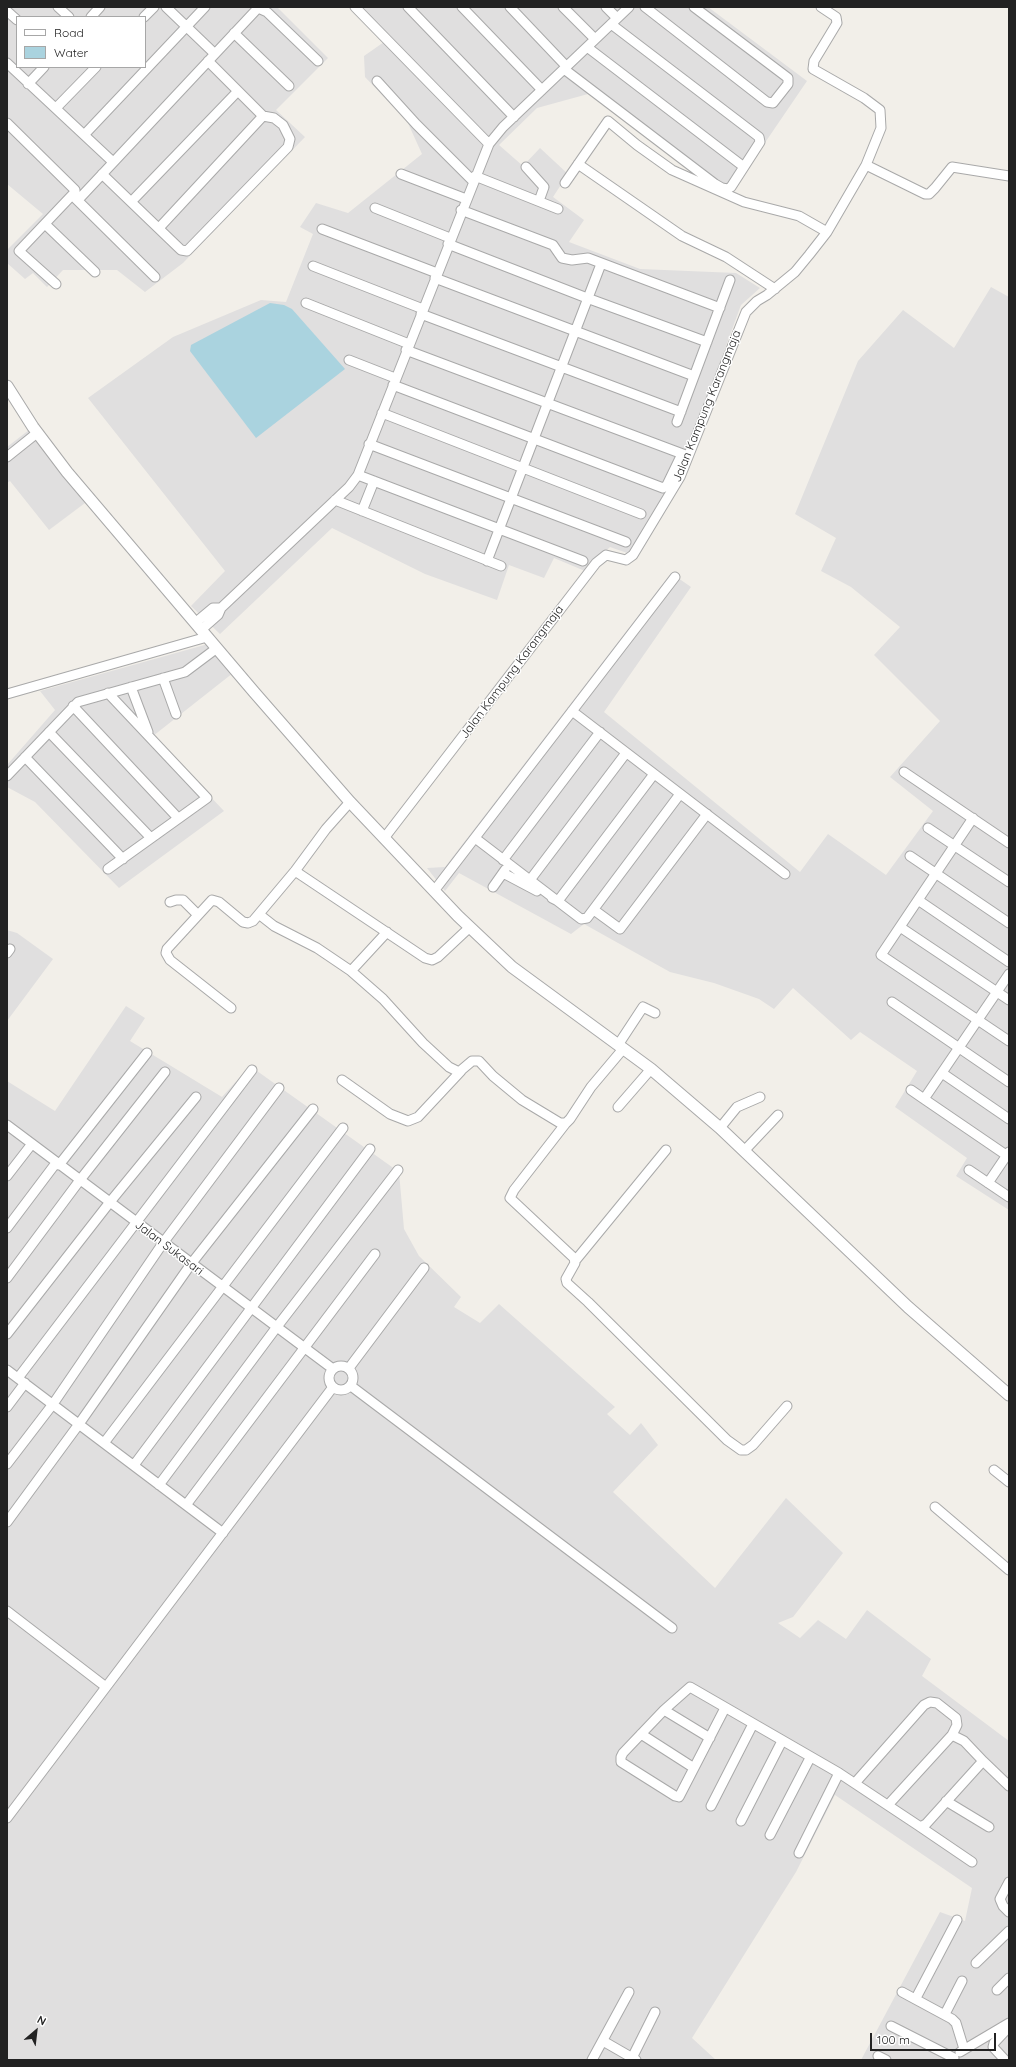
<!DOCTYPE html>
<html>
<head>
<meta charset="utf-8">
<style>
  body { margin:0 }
  #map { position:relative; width:1016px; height:2067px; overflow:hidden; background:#f2efe9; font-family:Quicksand,sans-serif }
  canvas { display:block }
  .frame { position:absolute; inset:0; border:8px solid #222; pointer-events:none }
  .legend { position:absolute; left:16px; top:16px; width:130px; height:52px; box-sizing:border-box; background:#fff; border:1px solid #a7a7a7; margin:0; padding:5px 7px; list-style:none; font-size:12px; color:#222 }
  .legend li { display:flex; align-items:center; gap:8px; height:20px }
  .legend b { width:20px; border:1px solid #a7a7a7 }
  .north { position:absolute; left:16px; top:2011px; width:40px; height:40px; -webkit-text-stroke:3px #fff; paint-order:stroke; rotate:28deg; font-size:11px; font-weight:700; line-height:16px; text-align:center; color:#222 }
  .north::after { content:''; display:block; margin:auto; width:14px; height:18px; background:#222; clip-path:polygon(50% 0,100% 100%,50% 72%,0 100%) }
  .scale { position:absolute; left:870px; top:2033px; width:126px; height:18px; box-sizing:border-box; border:2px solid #222; border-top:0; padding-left:5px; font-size:12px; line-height:14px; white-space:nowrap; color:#222; -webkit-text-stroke:3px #fff; paint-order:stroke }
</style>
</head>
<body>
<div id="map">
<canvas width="1016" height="2067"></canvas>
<div class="frame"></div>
<ul class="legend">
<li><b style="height:5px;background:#fff"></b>Road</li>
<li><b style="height:11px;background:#aad3df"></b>Water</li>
</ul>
<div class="north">N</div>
<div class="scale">100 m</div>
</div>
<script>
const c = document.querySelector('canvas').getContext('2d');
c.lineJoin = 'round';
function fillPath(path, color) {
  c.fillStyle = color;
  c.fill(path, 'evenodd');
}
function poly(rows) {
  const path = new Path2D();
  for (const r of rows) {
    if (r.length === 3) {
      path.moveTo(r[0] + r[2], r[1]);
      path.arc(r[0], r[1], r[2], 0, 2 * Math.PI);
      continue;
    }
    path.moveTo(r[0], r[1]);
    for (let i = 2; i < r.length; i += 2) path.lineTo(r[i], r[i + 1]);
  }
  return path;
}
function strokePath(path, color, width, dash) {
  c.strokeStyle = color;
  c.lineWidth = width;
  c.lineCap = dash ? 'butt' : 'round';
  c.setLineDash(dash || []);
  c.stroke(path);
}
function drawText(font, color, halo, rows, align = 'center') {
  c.font = font + ' Quicksand,sans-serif';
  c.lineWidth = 3;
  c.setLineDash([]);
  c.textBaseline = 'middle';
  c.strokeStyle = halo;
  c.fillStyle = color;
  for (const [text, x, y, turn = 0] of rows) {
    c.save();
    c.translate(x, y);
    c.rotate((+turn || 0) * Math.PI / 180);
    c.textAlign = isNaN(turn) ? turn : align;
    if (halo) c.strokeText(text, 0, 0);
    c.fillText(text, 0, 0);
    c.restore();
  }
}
const residential = poly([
  [7,7,277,7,328,58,276,110,305,137,183,263,145,292,117,270,63,270,47,287,33,273,25,279,7,263,7,250,43,214,7,184],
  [17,17,145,17,145,67,17,67],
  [349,7,708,7,807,81,728,197,627,120,588,94,537,108,499,145,523,166,540,148,568,174,553,197,584,220,569,242,640,269,736,273,760,288,741,305,678,477,630,554,610,547,585,571,554,558,544,578,509,565,497,600,425,574,332,528,220,634,191,606,225,571,88,398,173,337,261,300,286,302,313,234,300,227,316,203,348,213,422,154,407,121,365,77,364,56,384,42],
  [991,287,1009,297,1009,1210,956,1176,967,1158,895,1107,917,1071,860,1032,851,1040,793,988,774,1009,759,999,714,983,670,972,584,924,571,934,459,873,445,891,427,868,445,867,671,573,691,587,604,712,800,872,828,834,886,875,933,811,890,777,940,721,874,655,900,627,851,587,821,571,836,538,795,514,858,361,903,310,954,348],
  [29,430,85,503,49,530,10,481,7,483,7,447],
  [208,644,233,673,153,736,224,811,119,888,35,802,7,787,7,765,55,710,40,691],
  [7,930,17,933,53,959,7,1021],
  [126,1006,145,1018,130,1041,222,1097,250,1066,399,1172,404,1229,419,1256,461,1297,454,1307,480,1323,499,1304,615,1407,607,1414,630,1435,641,1423,658,1445,613,1492,715,1588,786,1498,843,1553,793,1617,778,1623,800,1638,818,1620,846,1639,867,1610,931,1659,922,1676,1009,1741,1009,1769,1007,1774,1009,1776,1009,2060,861,2060,940,1912,965,1921,972,1888,835,1795,796,1872,692,2038,716,2060,7,2060,7,1081,55,1111]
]);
const water = poly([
  [270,303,284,305,292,309,345,369,256,438,190,351,191,345]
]);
const minor = poly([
  [58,7,69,17],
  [166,7,215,54],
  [355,7,489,144],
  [408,7,514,117],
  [462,7,542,90],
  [510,7,566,66],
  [563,7,595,39],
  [606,7,617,18],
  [645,7,767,102,773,103,788,84,788,78,694,7],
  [7,11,17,20],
  [91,17,100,7],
  [144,17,154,7],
  [234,33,289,86],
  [587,47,744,167],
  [7,63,113,162],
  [564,69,715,184,722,188,727,189,731,187,760,142,759,137,611,24],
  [377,81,416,124,473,181],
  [28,84,44,67],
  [56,108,96,67],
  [7,123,75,190,75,192,19,251,56,284],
  [84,135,205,7],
  [578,164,682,236,726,257,775,289],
  [866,165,925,194,929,194,935,188,952,167,1009,176],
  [526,167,544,187,539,201],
  [102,174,181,250,187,251,288,147,290,139,283,125,274,118,263,116,208,61],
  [401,174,466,199],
  [475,176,558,209],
  [565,183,608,121,637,145,672,170,744,202,799,216,827,232],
  [73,196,155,277],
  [78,200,258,8,267,12,318,61],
  [131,202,238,91],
  [375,208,450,238],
  [461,210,553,245,562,258,572,260,588,258,720,308],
  [45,224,95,272],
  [159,228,263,116],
  [322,229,437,273],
  [448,244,587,298,707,342],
  [313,266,423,309],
  [435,278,694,376],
  [306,303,409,344],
  [421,314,681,412],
  [406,350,688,456],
  [349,360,395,378],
  [393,385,663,488,667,485,682,454],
  [382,413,641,514],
  [677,422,730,280],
  [369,444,626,542],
  [7,457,37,433],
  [358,475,583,561],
  [335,500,501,566],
  [362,511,374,481],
  [487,561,601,264],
  [195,623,213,608,221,608],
  [201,630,218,615,221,608,349,487,358,475,489,144,503,127,629,7],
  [163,678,176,714],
  [131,687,148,732],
  [7,694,207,637],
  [73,706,178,818],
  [572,711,785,874],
  [49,732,151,838],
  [25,757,123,859],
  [904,772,1009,843],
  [7,776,78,702,185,672,217,648],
  [973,818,881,955,1009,1041],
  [928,828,1009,882],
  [385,837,596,563,606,555,626,560,633,555,680,477,746,312,757,301,767,295,795,272,809,255,827,232,866,165,881,128,880,110,864,98,813,69,814,61,837,23,836,17,821,7],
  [475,838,581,919,587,918,680,794],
  [910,856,1009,923],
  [503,860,600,732],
  [108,869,207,798,108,693],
  [295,871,425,958,432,960,438,957,470,927],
  [503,873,537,891],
  [530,880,626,753],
  [493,887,505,870],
  [434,891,675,577],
  [552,898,558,901,654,774],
  [918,900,1009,962],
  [170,902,176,900,183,900,197,914],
  [594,910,620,929,707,814],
  [260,915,274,926,317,948,351,971,383,999,423,1043,449,1067,459,1072,472,1061,479,1061,493,1076,522,1100,560,1123,566,1123,570,1119,591,1087,623,1049],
  [900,927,1009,1000],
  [7,953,10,949],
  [351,971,387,932],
  [1009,974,924,1099,1009,1157],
  [892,1002,1009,1082],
  [231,1008,170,960,166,953,167,949,212,900,219,902,243,922,248,923,253,921,295,871,326,829,350,802],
  [618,1045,643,1007,655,1013],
  [942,1073,1009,1119],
  [342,1080,390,1114,408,1121,418,1117,461,1071],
  [911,1090,924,1099],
  [618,1107,651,1069],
  [566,1123,514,1190,510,1198,574,1258,575,1263,566,1279,567,1283,588,1302,727,1440,741,1450,746,1450,753,1445,787,1406],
  [7,1125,333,1369],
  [720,1128,737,1107,760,1097],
  [745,1150,778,1115],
  [59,1165,147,1053],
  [969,1170,1009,1197],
  [7,1176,31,1145],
  [988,1183,1009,1152],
  [7,1228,56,1163],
  [575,1261,666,1150],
  [7,1278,80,1180,165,1072],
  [7,1334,110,1202,196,1097],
  [341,1378,12],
  [349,1368,424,1268],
  [7,1370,223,1533],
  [18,1378,252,1070],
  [351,1386,672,1628],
  [7,1407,25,1383],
  [104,1443,343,1128],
  [7,1464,53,1404,163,1243,279,1088],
  [134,1465,370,1149],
  [994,1470,1009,1482],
  [159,1485,276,1328,398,1170],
  [186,1505,375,1254],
  [935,1507,1009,1570],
  [7,1522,79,1424,191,1264,313,1109],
  [7,1611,106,1687],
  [725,1708,679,1797,675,1796,621,1762,621,1757,623,1753,664,1710,690,1687,839,1773,919,1826,922,1826,926,1824,983,1761,1009,1786],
  [664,1710,710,1738],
  [641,1734,694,1768],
  [855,1783,924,1705,930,1702,937,1703,956,1718,957,1725,952,1735],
  [946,1801,989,1827],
  [888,1805,952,1735,964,1741,983,1761],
  [711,1806,753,1724],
  [7,1818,333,1387],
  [741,1821,782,1741],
  [919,1826,972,1862],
  [770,1835,810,1758],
  [799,1853,839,1773],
  [1009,1882,1000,1899,1003,1906,1009,1912],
  [976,1963,1009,1931],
  [997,1990,1009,1978],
  [902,1992,952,2019,956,2023,964,2049],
  [916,1998,957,1920],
  [945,2014,962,1981],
  [891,2026,954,2058],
  [603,2041,636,2060],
  [960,2052,1009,2023],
  [878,2056,886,2060],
  [632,2058,655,2012],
  [592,2060,629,1992],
  [1005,2060,993,2047,994,2043,1009,2027]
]);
const tertiary = poly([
  [7,386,33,427,67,472,254,692,350,802,458,916,512,967,651,1069,720,1128,908,1307,1009,1395]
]);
const streetNames = [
  ["Jalan Kampung Karangmaja",707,406,-68],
  ["Jalan Kampung Karangmaja",512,672,-53],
  ["Jalan Sukasari",169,1248,37]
];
fillPath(residential, '#e0dfdf');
fillPath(water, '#aad3df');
strokePath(minor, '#a9a9a9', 11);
strokePath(tertiary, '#a9a9a9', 13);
strokePath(minor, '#fff', 9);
strokePath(tertiary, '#fff', 11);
drawText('12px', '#222', '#fff', streetNames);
</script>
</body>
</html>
